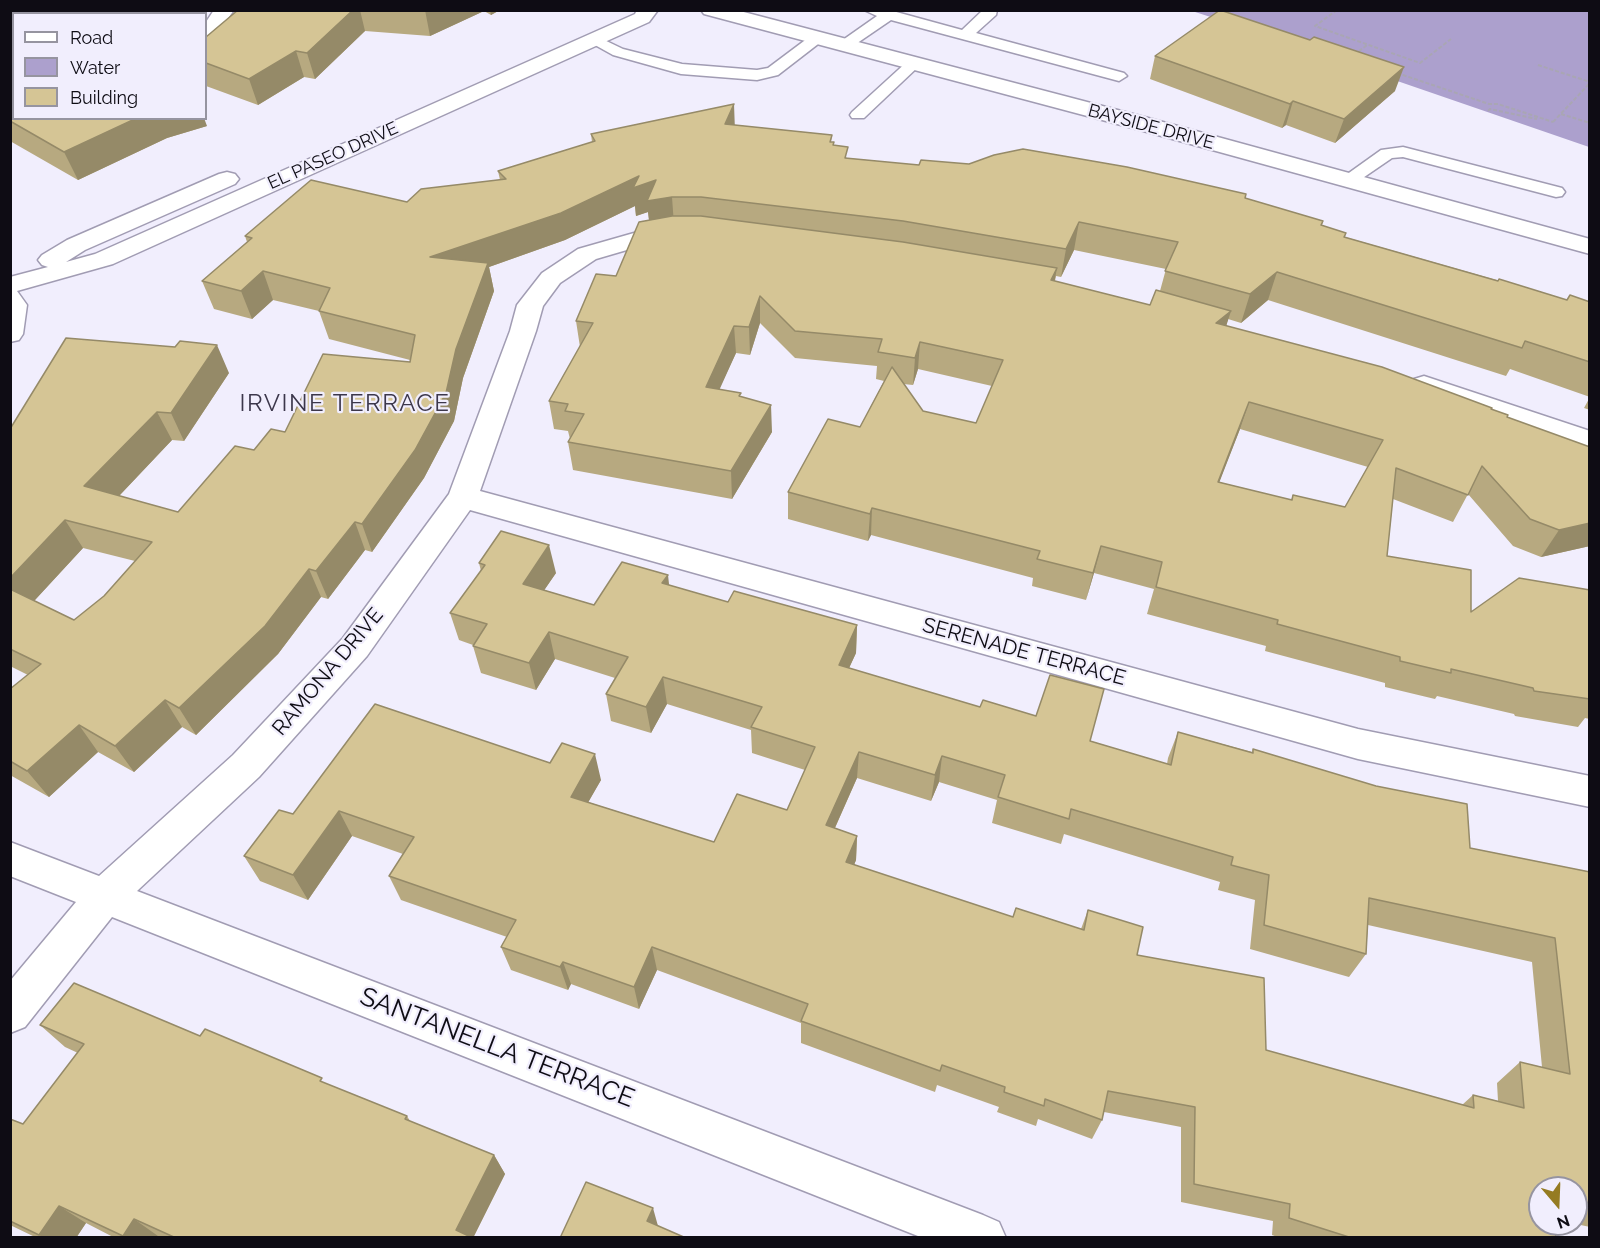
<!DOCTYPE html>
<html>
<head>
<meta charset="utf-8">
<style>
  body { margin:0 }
  #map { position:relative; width:1600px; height:1248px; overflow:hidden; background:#f1eefd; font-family:Raleway,sans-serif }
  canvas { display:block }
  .frame { position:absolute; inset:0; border:12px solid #0e0c14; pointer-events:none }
  .legend { position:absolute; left:12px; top:12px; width:195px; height:108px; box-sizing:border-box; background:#f1eefd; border:2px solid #9694a0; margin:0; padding:8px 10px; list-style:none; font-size:18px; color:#0e0c14 }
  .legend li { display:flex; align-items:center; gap:12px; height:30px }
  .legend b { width:30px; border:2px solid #9694a0 }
  .north { position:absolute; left:1528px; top:1176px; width:60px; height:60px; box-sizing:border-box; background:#f1eefd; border:2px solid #9694a0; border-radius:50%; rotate:161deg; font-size:16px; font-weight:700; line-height:24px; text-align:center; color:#0e0c14 }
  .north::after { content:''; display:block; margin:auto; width:21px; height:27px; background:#957b22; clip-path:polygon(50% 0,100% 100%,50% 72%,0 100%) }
</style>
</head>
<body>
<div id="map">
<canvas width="1600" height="1248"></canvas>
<div class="frame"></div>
<ul class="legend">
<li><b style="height:8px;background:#fff"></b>Road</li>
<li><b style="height:16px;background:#aca0cd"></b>Water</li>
<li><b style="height:16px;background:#d5c595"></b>Building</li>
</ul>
<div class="north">N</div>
</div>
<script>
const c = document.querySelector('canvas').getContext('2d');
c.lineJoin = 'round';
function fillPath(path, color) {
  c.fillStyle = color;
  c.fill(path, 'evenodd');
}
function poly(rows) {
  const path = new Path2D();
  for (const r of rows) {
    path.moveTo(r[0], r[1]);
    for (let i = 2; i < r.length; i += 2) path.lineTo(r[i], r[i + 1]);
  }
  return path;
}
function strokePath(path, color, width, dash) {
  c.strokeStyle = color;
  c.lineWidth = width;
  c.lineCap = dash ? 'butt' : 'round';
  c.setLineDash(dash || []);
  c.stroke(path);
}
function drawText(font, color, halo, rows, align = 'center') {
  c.font = font + ' Raleway,sans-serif';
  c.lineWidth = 4.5;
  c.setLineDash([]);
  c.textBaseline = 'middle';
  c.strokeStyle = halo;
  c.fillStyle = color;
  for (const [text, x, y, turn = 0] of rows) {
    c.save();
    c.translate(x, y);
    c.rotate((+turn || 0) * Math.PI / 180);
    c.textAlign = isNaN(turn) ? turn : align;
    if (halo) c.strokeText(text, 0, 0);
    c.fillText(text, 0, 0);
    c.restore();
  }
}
const water = poly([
  [1192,11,1589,11,1589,147,1223,21]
]);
const path = poly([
  [1337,10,1315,26,1420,63,1451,39],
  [1354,55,1367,45],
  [1538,65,1590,82],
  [1397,73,1489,104,1498,104,1553,122],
  [1488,111,1490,109,1537,119],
  [1561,114,1590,123],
  [1553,122,1590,83]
]);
const lane = poly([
  [864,10,889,10,962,30,983,10,997,10,996,15,976,33,1124,73,1127,76,1119,81,891,20,850,48,840,48,838,45,840,42,877,16,864,10],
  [817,34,822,35,824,38,822,41,778,75,757,80,681,74,613,55,586,40,588,37,598,37,623,49,682,64,757,70,768,68,812,35,817,34],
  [914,58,922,63,919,66,864,118,852,118,850,115,852,112,909,60,914,58],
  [1403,147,1562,188,1565,192,1562,196,1556,197,1403,157,1392,158,1354,184,1342,184,1339,180,1381,150,1403,147]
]);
const street = poly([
  [214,10,234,10,219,31,213,36,206,38,206,22,214,10],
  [10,90,14,90,14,103,10,103,10,90],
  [675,227,684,229,687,234,684,239,637,247,596,259,560,283,543,306,536,331,480,491,1358,729,1590,776,1590,807,1358,759,470,510,367,656,259,777,137,891,983,1215,999,1222,1006,1238,923,1238,112,917,25,1027,10,1033,10,981,76,902,10,876,10,842,99,876,233,755,343,638,449,494,510,331,517,305,542,273,578,249,634,233,675,227],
  [1424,376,1590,431,1590,452,1414,391,1410,385,1414,379,1424,376]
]);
const secondary = poly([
  [637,10,658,10,649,22,113,264,17,291,27,305,23,334,19,340,10,342,10,277,48,267,42,265,38,260,42,255,67,240,219,174,227,172,235,174,239,179,235,184,85,250,66,262,95,254,635,14,637,10],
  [701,10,736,10,1152,119,1590,239,1590,254,1136,129,704,14,701,10]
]);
const wall = poly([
  [238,10,500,10,491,15,484,11,430,36,365,31,315,79,304,77,258,105,206,86,206,37],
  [1155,56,1395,91,1335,143,1286,125,1282,128,1150,79],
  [10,108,207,126,167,138,78,180,10,141],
  [735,125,832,135,831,142,847,158,1245,198,1323,221,1322,226,1346,233,1345,237,1567,300,1590,302,1590,397,1510,369,1506,376,1268,300,1241,323,1228,319,1226,326,1491,409,1507,417,1590,546,1541,557,1513,546,1468,494,1453,522,1393,499,1387,556,1471,612,1590,590,1590,719,1585,718,1578,727,1515,716,1514,714,1437,696,1435,699,1385,687,1385,683,1265,651,1266,646,1147,614,1154,589,1094,573,1086,600,1032,586,1033,578,871,535,868,541,788,519,788,492,860,427,884,381,876,379,877,366,795,358,760,323,750,355,736,353,719,389,741,397,772,432,732,499,573,470,568,442,570,439,568,431,554,429,549,401,580,347,576,321,616,276,649,220,648,212,636,216,635,206,565,240,489,267,494,291,463,378,454,421,424,478,372,552,365,550,328,599,321,597,278,654,196,735,182,727,134,772,98,752,49,797,10,775,10,689,28,675,10,666,10,429,229,373,184,441,172,440,119,496,178,512,254,450,410,362,410,360,329,339,319,311,273,300,252,319,214,309,202,281,247,242,245,236,407,202,500,180,498,171,592,142,591,134],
  [1074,250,1166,269,1160,291,1150,305,1055,281,1056,276,1061,277],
  [918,369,992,386,976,423,923,411,903,384,913,385],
  [1240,429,1368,467,1345,507,1293,495,1291,500,1219,482],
  [83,548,135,561,104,596,74,620,34,601],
  [1590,397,1590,410,1584,408],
  [479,563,556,573,544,590,594,605,669,585,728,602,857,625,856,653,849,668,1167,764,1168,758,1178,732,1252,752,1253,749,1470,848,1590,872,1590,1227,1576,1224,1576,1188,1540,1188,1556,1238,1280,1238,1272,1235,1273,1221,1181,1202,1181,1127,1104,1112,1102,1120,1092,1139,1038,1119,1036,1126,997,1112,999,1107,937,1085,935,1092,801,1043,801,1023,657,970,639,1009,571,984,568,990,511,970,501,947,507,937,401,900,389,876,403,854,352,836,308,900,260,881,244,856,293,814,550,763,601,780,588,802,714,842,787,810,805,770,752,753,751,730,667,704,651,733,611,721,606,694,615,678,555,659,536,690,481,673,473,646,473,645,459,640,450,613,481,571],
  [857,778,931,801,939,782,997,800,992,823,1061,844,1064,834,1220,882,1218,890,1255,900,1250,949,1349,977,1366,954,1368,925,1532,962,1542,1067,1520,1062,1497,1083,1498,1101,1473,1095,1462,1105,1266,1050,1137,955,1088,910,1081,929,1013,917,854,865,856,860,857,836,835,828],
  [40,1025,200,1036,326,1084,407,1116,410,1121,494,1155,505,1174,473,1238,162,1238,158,1236,157,1238,115,1238,86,1223,76,1238,37,1238,10,1225,10,1119,23,1124,78,1053,65,1047]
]);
const shadedWall = poly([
  [146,10,157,10,155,14,148,14],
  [353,10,360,10,365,31,315,79,307,53],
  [425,10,484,10,484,11,430,36],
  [490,10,500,10,491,15],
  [296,51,304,77,258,105,249,79],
  [1404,67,1395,91,1335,143,1344,119],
  [1293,101,1286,125,1282,128,1290,104],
  [734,104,735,131,725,124],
  [137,118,204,118,207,126,167,138,78,180,64,152],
  [639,176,656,180,672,197,674,225,650,228,648,212,636,216,635,206,565,240,489,267,494,291,463,378,454,421,424,478,372,552,362,524,415,450,430,257],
  [1079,222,1074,250,1061,277,1066,249],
  [1057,268,1052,295,1051,280],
  [263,271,273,300,252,319,241,291],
  [1277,272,1268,300,1241,323,1250,294],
  [760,296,760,323,750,355,749,327],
  [1231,311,1222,339,1216,323],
  [734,326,736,353,708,415,706,387],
  [920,342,918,369,913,385,915,358],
  [217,345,229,373,184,441,171,413],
  [1249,402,1240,429,1209,509,1218,482],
  [771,405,772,432,732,499,731,471],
  [157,412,172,440,101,515,84,486],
  [872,508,871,535,868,541,870,514],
  [65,520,83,548,23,613,10,596,10,578],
  [355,522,365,550,328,599,316,571],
  [1590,523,1590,546,1541,557,1559,530],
  [549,545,556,573,530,611,523,584],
  [1101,546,1094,573,1086,600,1093,573],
  [309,569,321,597,278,654,196,735,179,708],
  [668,575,671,602,662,583],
  [857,625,856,653,838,692,839,665],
  [549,632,555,659,536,690,529,663],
  [663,677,667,704,651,733,646,707],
  [165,700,182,727,134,772,115,746],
  [79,725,98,752,49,797,27,771],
  [859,752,857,778,825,850,826,825],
  [595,754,601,780,577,822,571,797],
  [942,756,939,782,931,801,935,775],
  [339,811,352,836,308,900,293,875],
  [857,836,856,860,845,887,846,862],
  [652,947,657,970,639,1009,634,987],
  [563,962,571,984,568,990,560,967],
  [494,1155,505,1174,473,1238,456,1230],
  [59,1206,86,1223,76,1238,44,1238,39,1235],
  [653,1208,658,1226,647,1221],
  [134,1219,158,1236,157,1238,125,1238,123,1236]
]);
const building = poly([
  [31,10,149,10,150,14,32,14,31,10],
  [238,10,353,10,307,53,296,51,249,79,206,63,206,37,238,10],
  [1220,10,1310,40,1314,37,1404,67,1344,119,1293,101,1290,104,1155,56,1220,10],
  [734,104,725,124,832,135,830,142,834,142,833,145,848,147,845,158,919,165,921,160,969,164,994,155,1023,149,1127,167,1246,194,1245,198,1323,221,1321,225,1346,233,1344,237,1498,281,1499,279,1567,300,1570,295,1590,302,1590,362,1525,341,1522,348,1277,272,1250,294,1165,271,1178,242,1079,222,1066,249,903,221,701,197,672,197,647,201,656,180,633,188,639,176,561,213,430,257,488,263,456,349,446,393,415,450,362,524,355,522,316,571,309,569,265,626,179,708,165,700,115,746,79,725,27,771,10,761,10,689,41,664,10,649,10,589,74,620,104,596,152,542,65,520,10,578,10,429,66,338,175,347,180,341,217,345,171,413,157,412,84,486,178,512,235,446,254,450,271,429,285,432,323,354,410,362,415,335,319,311,330,288,263,271,241,291,202,281,252,238,245,236,311,180,407,202,421,189,506,179,498,171,595,141,591,134,734,104],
  [10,108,14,108,14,118,137,118,64,152,10,121,10,108],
  [672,216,701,216,903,242,1057,268,1051,280,1150,305,1156,290,1231,311,1216,323,1382,367,1492,408,1491,409,1508,415,1507,417,1590,447,1590,523,1559,530,1530,519,1482,466,1468,495,1396,468,1387,556,1471,570,1471,612,1519,578,1590,590,1590,699,1534,691,1533,688,1451,669,1451,673,1400,661,1400,657,1277,624,1278,620,1156,587,1162,562,1101,546,1093,573,1037,559,1040,551,872,508,870,514,788,492,828,419,860,427,892,367,923,411,976,423,1003,360,920,342,915,358,878,352,882,339,795,331,760,296,749,327,734,326,706,387,741,393,739,396,771,405,731,471,568,442,584,414,565,411,568,404,549,401,593,323,576,321,596,274,616,276,639,222,672,216],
  [1249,402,1383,440,1345,507,1293,495,1292,500,1218,482,1249,402],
  [501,531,549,545,523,584,594,605,622,562,668,575,662,583,728,602,734,591,857,625,839,665,980,707,983,700,1036,716,1050,675,1104,689,1090,741,1171,765,1178,732,1253,753,1253,749,1376,786,1467,804,1470,848,1590,872,1590,1203,1576,1200,1576,1188,1540,1188,1540,1224,1555,1224,1556,1238,1352,1238,1289,1218,1290,1204,1194,1184,1195,1107,1108,1091,1102,1120,1045,1099,1044,1106,1004,1092,1005,1087,942,1065,940,1071,801,1021,808,1004,652,947,634,987,563,962,560,967,501,947,516,920,389,876,414,837,339,811,293,875,244,856,279,810,293,814,375,704,550,763,562,743,595,754,571,797,714,842,737,794,787,810,815,747,751,727,762,707,663,677,646,707,606,694,628,657,549,632,529,663,473,646,487,624,450,613,485,565,479,563,501,531],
  [859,752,935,775,942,756,1005,775,998,797,1069,819,1071,809,1233,857,1231,865,1269,875,1264,925,1366,954,1369,898,1555,938,1570,1074,1520,1062,1524,1108,1473,1095,1474,1108,1266,1050,1264,978,1137,955,1143,927,1088,910,1084,930,1016,908,1013,917,846,862,857,836,826,825,859,752],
  [74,983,200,1036,205,1029,322,1078,320,1081,407,1116,405,1119,494,1155,456,1230,473,1238,176,1238,134,1219,123,1236,59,1206,39,1235,10,1221,10,1119,23,1124,84,1044,40,1025,74,983],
  [586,1182,653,1208,647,1221,686,1238,560,1238,586,1182]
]);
const farStreetnames = [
  ["BAYSIDE DRIVE",1151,127,15],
  ["EL PASEO DRIVE",333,156,-24]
];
const streetNames = [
  ["SERENADE TERRACE",1024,652,15],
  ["RAMONA DRIVE",328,672,-50]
];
const quarterNames = [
  ["IRVINE TERRACE",345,404]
];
const nearStreetnames = [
  ["SANTANELLA TERRACE",497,1048,21]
];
fillPath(water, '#aca0cd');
strokePath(lane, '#a19cb3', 3);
strokePath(street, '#a19cb3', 3);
strokePath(secondary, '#a19cb3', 3);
strokePath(path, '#a9a6b3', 2, [4, 2]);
fillPath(lane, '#fff');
fillPath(street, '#fff');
fillPath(secondary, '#fff');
fillPath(wall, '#b7a980');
fillPath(shadedWall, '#958a68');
fillPath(building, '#d5c595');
strokePath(building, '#958a68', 1.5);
drawText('18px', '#0e0c14', '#f1eefd', farStreetnames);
drawText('21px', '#0e0c14', '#f1eefd', streetNames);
c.letterSpacing = '1.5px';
drawText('24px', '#3c374b', '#f1eefd', quarterNames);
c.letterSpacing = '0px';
drawText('26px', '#0e0c14', '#f1eefd', nearStreetnames);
</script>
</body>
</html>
